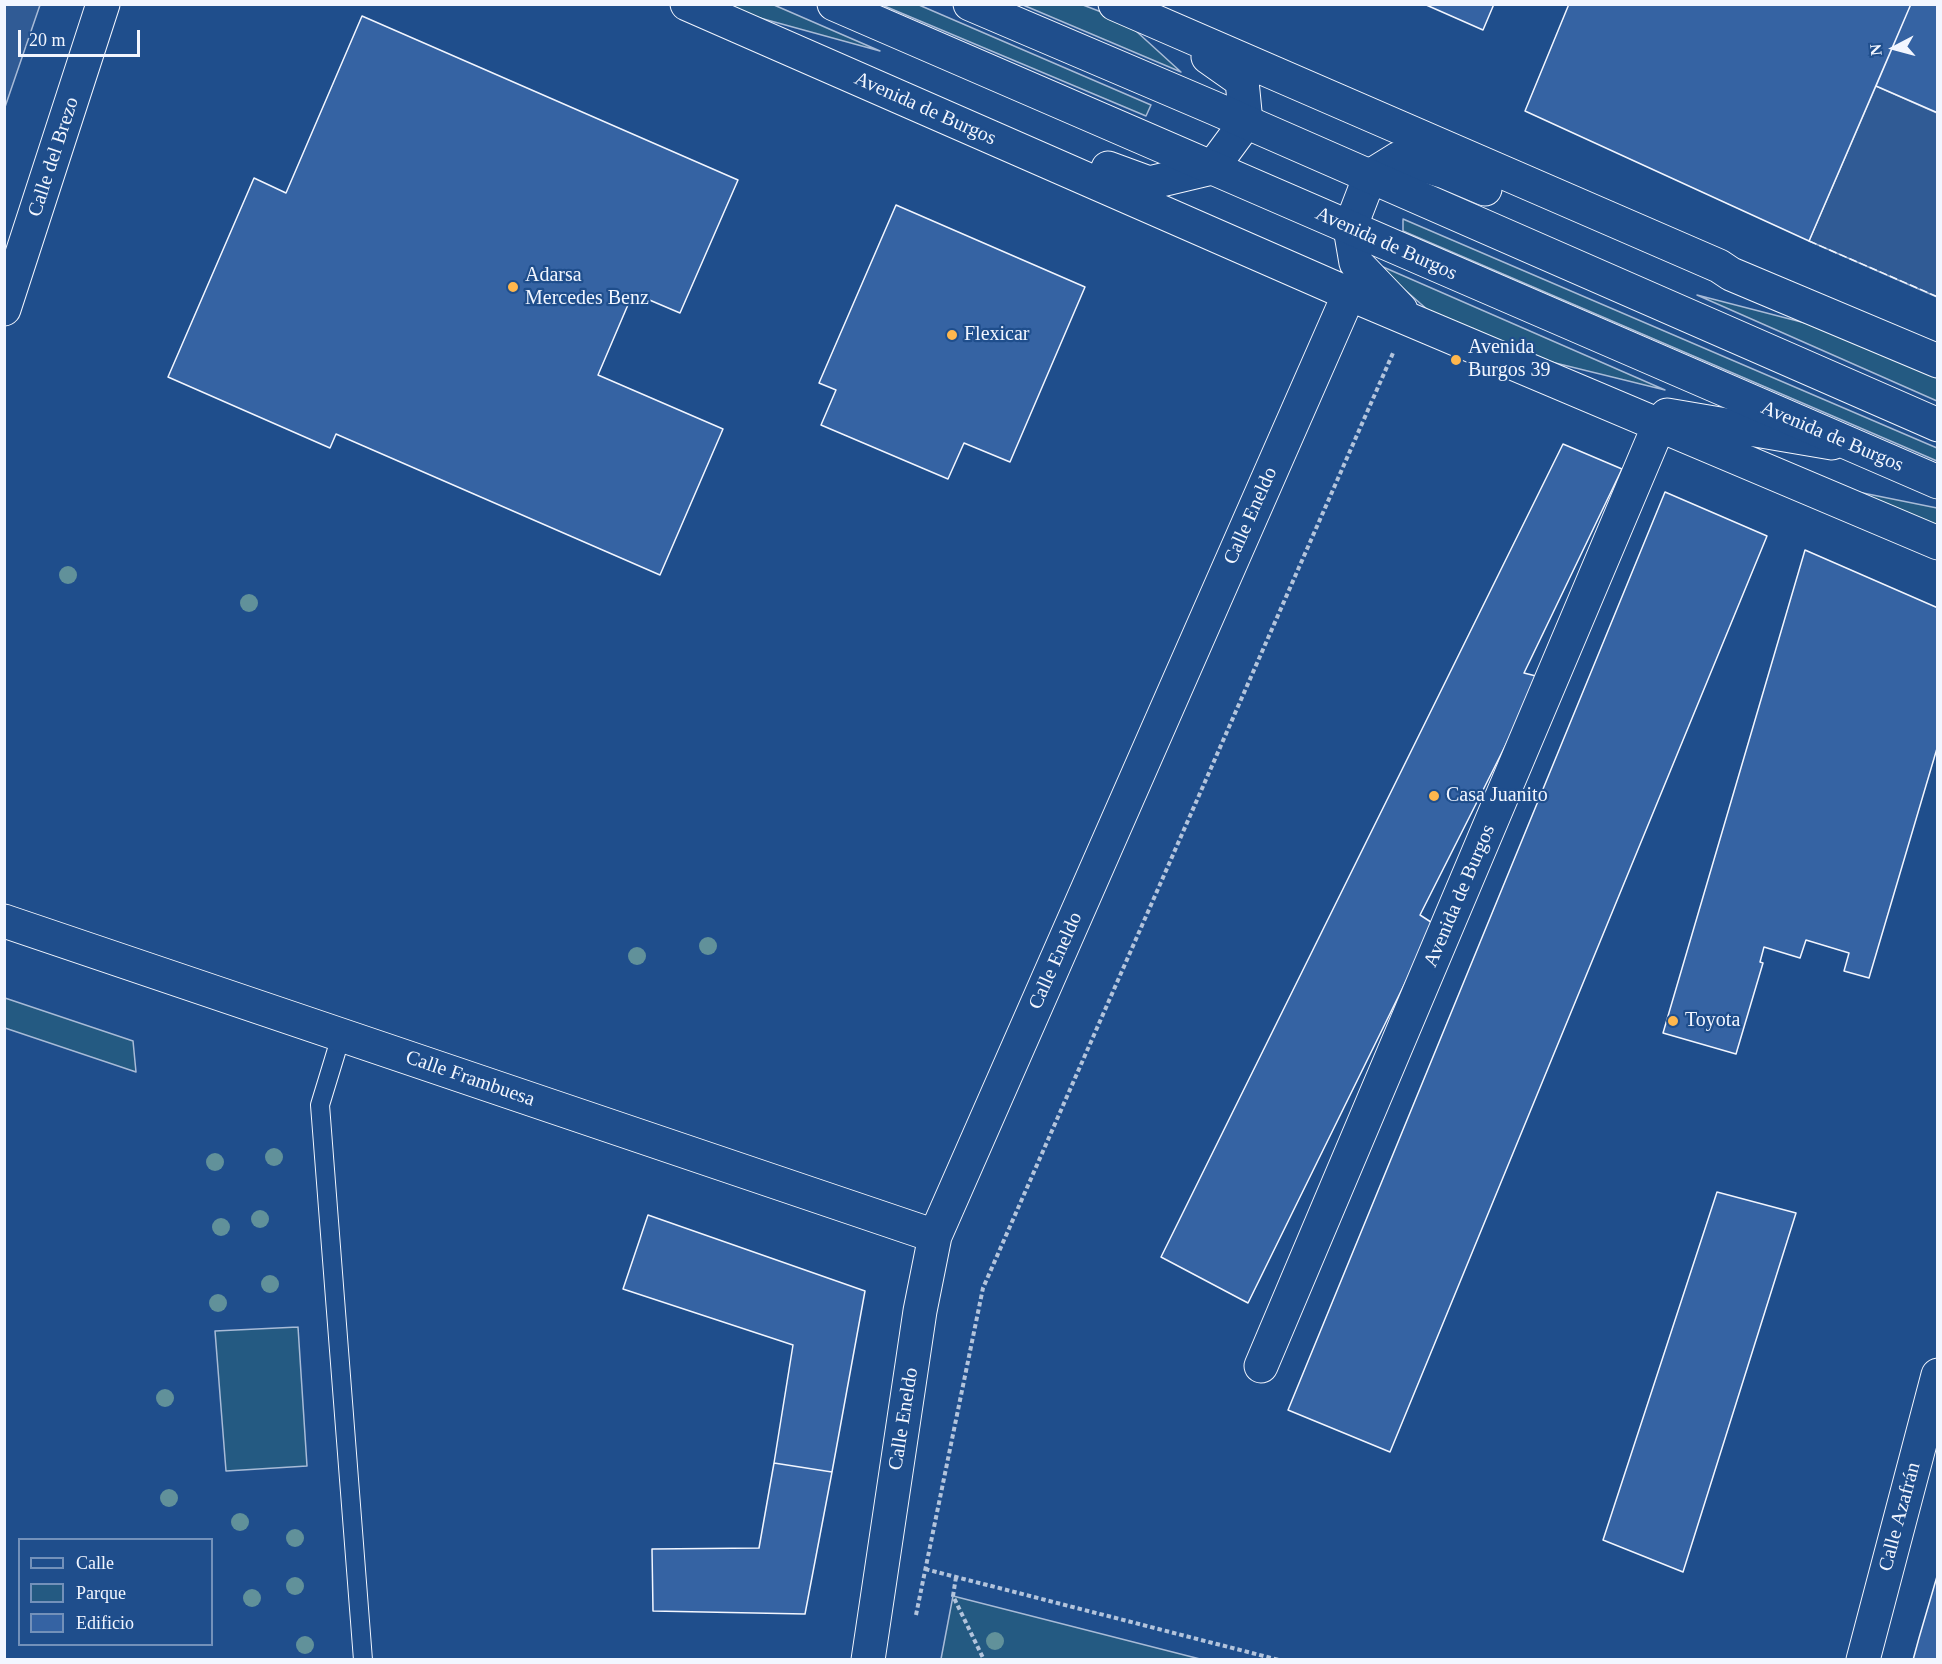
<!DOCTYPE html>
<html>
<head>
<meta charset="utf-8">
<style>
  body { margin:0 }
  #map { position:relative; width:1942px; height:1664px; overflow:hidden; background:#1f4e8c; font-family:"Times New Roman",serif }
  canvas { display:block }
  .frame { position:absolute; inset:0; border:6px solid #f2f6ff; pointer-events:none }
  .legend { position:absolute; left:18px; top:1538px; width:195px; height:108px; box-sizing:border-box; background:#1f4e8c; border:2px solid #7391ba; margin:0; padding:8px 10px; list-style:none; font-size:18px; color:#f2f6ff }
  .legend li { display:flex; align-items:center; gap:12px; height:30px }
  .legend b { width:30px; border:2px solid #7391ba }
  .north { position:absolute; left:1864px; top:18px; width:60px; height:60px; -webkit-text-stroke:4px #1f4e8c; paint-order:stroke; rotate:264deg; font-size:16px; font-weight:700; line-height:24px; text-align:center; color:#f2f6ff }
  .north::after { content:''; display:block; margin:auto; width:21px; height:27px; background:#f2f6ff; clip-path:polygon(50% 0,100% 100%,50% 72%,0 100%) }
  .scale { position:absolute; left:18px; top:30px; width:122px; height:27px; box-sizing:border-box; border:3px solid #f2f6ff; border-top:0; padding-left:8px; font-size:18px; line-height:21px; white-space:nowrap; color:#f2f6ff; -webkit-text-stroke:4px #1f4e8c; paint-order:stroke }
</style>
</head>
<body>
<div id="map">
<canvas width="1942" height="1664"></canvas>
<div class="frame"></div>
<ul class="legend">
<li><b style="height:8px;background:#1f4e8c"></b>Calle</li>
<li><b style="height:16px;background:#245a82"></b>Parque</li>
<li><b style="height:16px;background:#3563a3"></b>Edificio</li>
</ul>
<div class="north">N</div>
<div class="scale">20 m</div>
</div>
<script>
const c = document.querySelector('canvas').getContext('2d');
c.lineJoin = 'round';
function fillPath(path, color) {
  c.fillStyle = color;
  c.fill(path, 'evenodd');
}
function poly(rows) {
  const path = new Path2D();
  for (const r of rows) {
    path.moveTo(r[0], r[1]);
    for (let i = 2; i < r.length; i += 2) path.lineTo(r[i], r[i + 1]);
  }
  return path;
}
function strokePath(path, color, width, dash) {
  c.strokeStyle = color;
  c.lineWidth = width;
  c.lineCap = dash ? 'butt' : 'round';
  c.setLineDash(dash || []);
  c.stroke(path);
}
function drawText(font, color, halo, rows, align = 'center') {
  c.font = font + ' "Times New Roman",serif';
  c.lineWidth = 4.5;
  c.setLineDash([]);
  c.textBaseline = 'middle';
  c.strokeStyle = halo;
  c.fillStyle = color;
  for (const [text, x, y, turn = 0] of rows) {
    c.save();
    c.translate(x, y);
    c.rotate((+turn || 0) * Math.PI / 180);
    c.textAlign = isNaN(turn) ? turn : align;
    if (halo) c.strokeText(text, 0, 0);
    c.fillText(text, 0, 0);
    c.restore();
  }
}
const green = poly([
  [725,5,774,5,880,51,749,15,725,5],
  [882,5,919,5,1151,105,1146,116,882,5],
  [1023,5,1083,5,1125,21,1181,72,1023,5],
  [1403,219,1937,448,1937,461,1403,231,1403,219],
  [1374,263,1665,390,1535,358,1429,311,1374,263],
  [1697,295,1813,325,1937,378,1937,401,1697,295],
  [1848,490,1937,508,1937,528,1848,490],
  [5,998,133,1041,136,1072,5,1028,5,998],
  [298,1327,307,1466,226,1471,215,1331,298,1327],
  [953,1596,1200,1659,941,1659,953,1596]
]);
const parking = poly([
  [5,4,40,5,5,107,4,5,5,4],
  [1876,86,1937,113,1937,297,1809,241,1876,86]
]);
const building = poly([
  [1424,4,1494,4,1483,30,1424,4],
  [1569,4,1911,4,1809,241,1525,111,1569,4],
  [1911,4,1938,4,1938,113,1876,86,1911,4],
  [362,16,738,180,680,313,633,293,598,375,723,429,660,575,336,434,330,448,168,377,254,178,286,193,362,16],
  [896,205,1085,287,1010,462,964,443,948,479,821,425,836,390,819,383,896,205],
  [1563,444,1622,469,1524,673,1540,677,1420,915,1434,924,1248,1303,1161,1257,1563,444],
  [1665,492,1767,536,1390,1452,1288,1410,1665,492],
  [1805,550,1938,608,1938,745,1869,978,1844,971,1849,953,1806,940,1800,958,1764,947,1760,962,1763,963,1736,1054,1663,1033,1805,550],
  [1717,1192,1796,1213,1683,1572,1603,1540,1717,1192],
  [648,1215,865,1291,832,1472,774,1463,793,1345,623,1289,648,1215],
  [774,1463,832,1472,805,1614,653,1611,652,1549,759,1548,774,1463],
  [1938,1573,1938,1660,1913,1660,1919,1638,1938,1573]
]);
const path = poly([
  [925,1569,1279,1660],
  [956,1577,953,1596,984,1660],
  [916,1615,983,1288,1393,353]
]);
const service = poly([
  [341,1036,320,1105,363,1660]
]);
const minor = poly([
  [687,4,1349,294,1938,543],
  [1115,4,1719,266,1731,274,1938,361],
  [1108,168,1149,183,1212,168,1246,122,1242,81,1208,57],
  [1401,310,1356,263,1350,228,1370,176,1399,158,1445,172,1485,189],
  [1667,415,1832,443],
  [4,921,935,1236],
  [1261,1366,1659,425],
  [868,1660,920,1311,935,1236,1349,294],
  [1863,1660,1938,1375]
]);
const tertiary = poly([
  [4,309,103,4]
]);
const trunk = poly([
  [834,4,1938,482],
  [970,4,1214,108,1938,425]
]);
const fence = poly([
  [1809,241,1938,297]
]);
const trees = [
  [68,575],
  [249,603],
  [708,946],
  [637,956],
  [274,1157],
  [215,1162],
  [260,1219],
  [221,1227],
  [270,1284],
  [218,1303],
  [165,1398],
  [169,1498],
  [240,1522],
  [295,1538],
  [295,1586],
  [252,1598],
  [995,1641],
  [305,1645]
];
const markers = [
  [513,287,6,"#ffb74d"],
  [952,335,6,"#ffb74d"],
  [1456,360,6,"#ffb74d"],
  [1434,796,6,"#ffb74d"],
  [1673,1021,6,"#ffb74d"]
];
const streetNames = [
  ["Avenida de Burgos",925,109,24],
  ["Calle del Brezo",54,157,-72],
  ["Avenida de Burgos",1386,244,24],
  ["Avenida de Burgos",1832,437,23],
  ["Calle Eneldo",1251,516,-66],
  ["Avenida de Burgos",1460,896,-67],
  ["Calle Eneldo",1056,961,-66],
  ["Calle Frambuesa",470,1079,19],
  ["Calle Eneldo",904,1419,-81],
  ["Calle Azafrán",1900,1517,-75]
];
const poiNames = [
  ["Adarsa",525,276],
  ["Mercedes Benz",525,299],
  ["Flexicar",964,335],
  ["Avenida",1468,348],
  ["Burgos 39",1468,371],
  ["Casa Juanito",1446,796],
  ["Toyota",1685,1021]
];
fillPath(green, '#245a82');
strokePath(green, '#a8bbd7', 1.5);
fillPath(parking, '#305b95');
strokePath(parking, '#a8bbd7', 1.5);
fillPath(building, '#3563a3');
strokePath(building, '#f2f6ff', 1.5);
strokePath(service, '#f2f6ff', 20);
strokePath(minor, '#f2f6ff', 35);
strokePath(tertiary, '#f2f6ff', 35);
strokePath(trunk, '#f2f6ff', 35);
strokePath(path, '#b3c4dc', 4, [4.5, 3]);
strokePath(service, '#1f4e8c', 18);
strokePath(minor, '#1f4e8c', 33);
strokePath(tertiary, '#1f4e8c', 33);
strokePath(trunk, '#1f4e8c', 33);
strokePath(fence, '#f2f6ff', 1.5, [8, 3]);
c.fillStyle = '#61919a';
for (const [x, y] of trees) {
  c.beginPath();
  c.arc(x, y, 9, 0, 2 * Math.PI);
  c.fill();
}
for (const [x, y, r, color] of markers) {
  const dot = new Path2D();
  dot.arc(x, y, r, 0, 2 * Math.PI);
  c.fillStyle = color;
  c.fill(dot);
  strokePath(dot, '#1f4e8c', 2);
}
drawText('20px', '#f2f6ff', '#1f4e8c', streetNames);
drawText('20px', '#f2f6ff', '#1f4e8c', poiNames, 'left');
</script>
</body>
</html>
